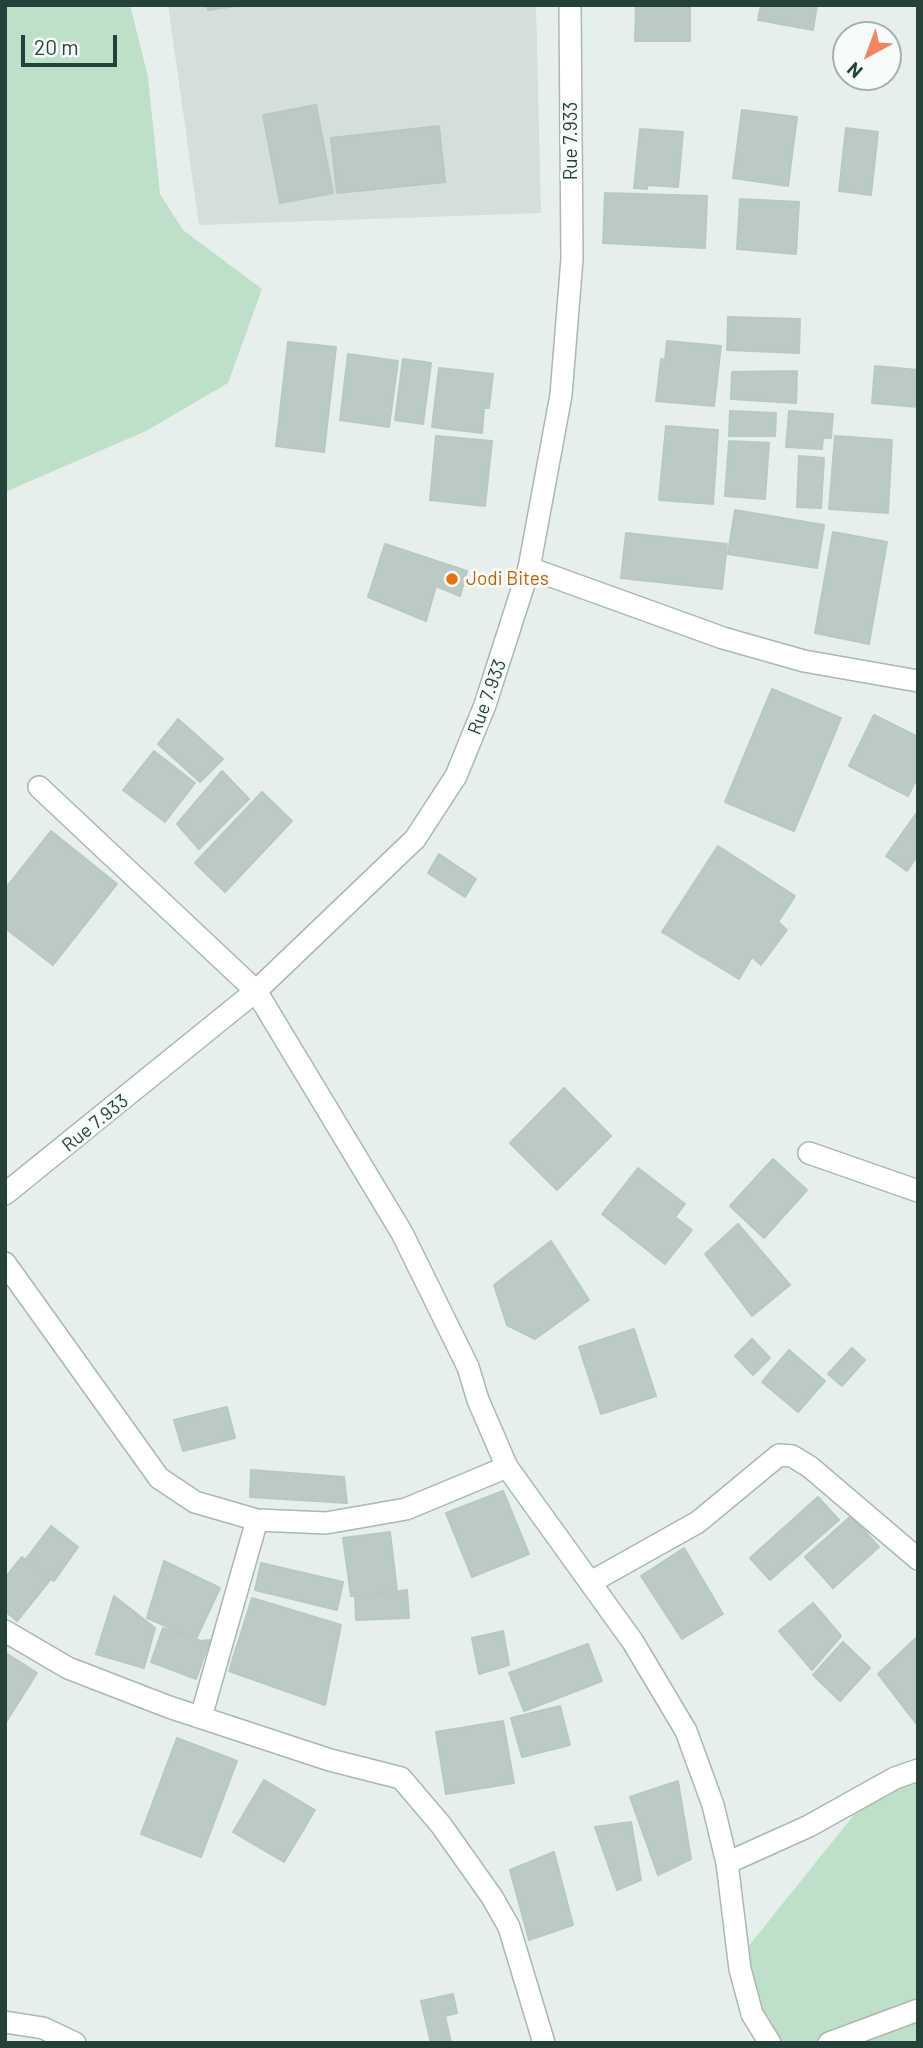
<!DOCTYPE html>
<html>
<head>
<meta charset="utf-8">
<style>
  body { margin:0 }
  #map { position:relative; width:923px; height:2048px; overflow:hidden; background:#e6efeb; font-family:Barlow,sans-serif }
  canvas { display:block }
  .frame { position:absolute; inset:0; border:7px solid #24423a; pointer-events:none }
  .north { position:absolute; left:832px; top:21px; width:70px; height:70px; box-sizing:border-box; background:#f7fbf9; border:2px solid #a3b1ad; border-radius:50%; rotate:221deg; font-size:19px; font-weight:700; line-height:28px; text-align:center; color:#24423a }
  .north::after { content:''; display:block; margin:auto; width:24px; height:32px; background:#f4845f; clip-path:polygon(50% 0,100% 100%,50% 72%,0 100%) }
  .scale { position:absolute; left:21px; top:35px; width:96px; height:32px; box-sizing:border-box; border:4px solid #24423a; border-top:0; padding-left:9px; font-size:21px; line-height:24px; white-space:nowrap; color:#24423a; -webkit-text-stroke:5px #f7fbf9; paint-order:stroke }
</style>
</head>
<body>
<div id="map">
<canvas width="923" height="2048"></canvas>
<div class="frame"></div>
<div class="north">N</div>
<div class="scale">20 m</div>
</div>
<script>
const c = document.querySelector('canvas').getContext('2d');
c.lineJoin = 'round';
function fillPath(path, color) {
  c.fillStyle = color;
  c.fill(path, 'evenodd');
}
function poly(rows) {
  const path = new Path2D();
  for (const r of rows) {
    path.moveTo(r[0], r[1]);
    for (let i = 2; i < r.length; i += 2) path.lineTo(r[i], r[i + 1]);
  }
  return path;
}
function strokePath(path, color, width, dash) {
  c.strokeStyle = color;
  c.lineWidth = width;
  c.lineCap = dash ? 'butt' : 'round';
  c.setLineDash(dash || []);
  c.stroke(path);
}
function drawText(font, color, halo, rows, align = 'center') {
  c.font = font + ' Barlow,sans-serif';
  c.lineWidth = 6;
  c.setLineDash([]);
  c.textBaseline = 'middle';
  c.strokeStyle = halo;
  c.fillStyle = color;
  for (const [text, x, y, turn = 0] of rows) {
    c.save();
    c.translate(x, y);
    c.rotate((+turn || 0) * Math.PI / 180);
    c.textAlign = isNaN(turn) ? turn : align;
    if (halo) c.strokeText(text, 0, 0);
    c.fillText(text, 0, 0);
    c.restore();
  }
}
const built = poly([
  [168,5,536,5,541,213,199,225]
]);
const green = poly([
  [5,5,130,5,148,77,160,194,183,230,262,289,228,383,146,431,5,492],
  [918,1768,918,2043,772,2043,739,1958,873,1791]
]);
const building = poly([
  [207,5,243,5,208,10,207,5],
  [636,5,690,5,690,41,635,41,636,5],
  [761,5,817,5,813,30,758,20,761,5],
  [316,105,333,193,280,203,263,115,316,105],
  [742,110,797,117,788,186,733,178,742,110],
  [439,126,445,182,337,193,331,138,439,126],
  [846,128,878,132,871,195,839,191,846,128],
  [640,129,683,132,678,187,647,185,647,189,634,188,640,129],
  [605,193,707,196,705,248,603,243,605,193],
  [740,199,799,202,796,254,737,249,740,199],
  [728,317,800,319,799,353,727,350,728,317],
  [667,341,721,346,714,406,656,401,661,359,665,360,667,341],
  [288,342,336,347,324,452,276,446,288,342],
  [348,354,398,361,389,427,340,420,348,354],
  [403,359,431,363,423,424,395,420,403,359],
  [875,366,918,370,918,407,872,403,875,366],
  [439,368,493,374,489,408,484,408,482,433,432,427,439,368],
  [797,371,796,403,731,399,732,372,797,371],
  [730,411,776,413,775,436,729,436,730,411],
  [789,411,833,414,831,438,823,438,822,449,786,447,789,411],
  [666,426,718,430,713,504,659,500,666,426],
  [436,436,492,441,485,506,430,500,436,436],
  [835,436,892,440,888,513,829,509,835,436],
  [729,441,769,443,765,499,725,496,729,441],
  [799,456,824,458,821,508,797,507,799,456],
  [735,510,824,525,817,568,728,554,735,510],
  [833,532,887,542,869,644,815,633,833,532],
  [626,533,727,544,722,589,621,578,626,533],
  [385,544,467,571,460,596,436,586,426,621,368,597,385,544],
  [772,689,841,718,794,831,725,802,772,689],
  [874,715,918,737,918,776,908,796,849,766,874,715],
  [178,719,223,759,200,782,158,744,178,719],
  [154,751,195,783,165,822,123,790,154,751],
  [222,771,249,799,199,849,177,824,222,771],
  [262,792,292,821,225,892,195,863,262,792],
  [918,811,918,855,907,871,886,856,918,811],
  [51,831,117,884,53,965,5,928,5,889,51,831],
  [718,846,795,896,778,922,787,930,761,965,752,957,739,979,662,932,718,846],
  [439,854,476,879,465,897,428,873,439,854],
  [564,1088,611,1136,557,1190,510,1143,564,1088],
  [773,1159,807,1190,764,1238,730,1206,773,1159],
  [638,1168,685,1204,675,1217,692,1230,665,1264,602,1214,638,1168],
  [738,1224,790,1285,752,1316,705,1254,738,1224],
  [551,1241,589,1300,535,1339,507,1325,494,1285,551,1241],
  [634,1329,656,1396,601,1414,579,1347,634,1329],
  [752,1339,770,1358,753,1375,735,1356,752,1339],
  [852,1348,865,1360,842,1386,828,1374,852,1348],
  [789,1350,825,1381,798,1412,762,1382,789,1350],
  [227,1407,235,1438,183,1451,174,1420,227,1407],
  [251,1470,344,1477,347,1503,250,1497,251,1470],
  [503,1491,529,1554,472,1577,446,1513,503,1491],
  [818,1497,839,1520,770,1580,750,1558,818,1497],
  [851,1516,879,1547,833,1588,805,1557,851,1516],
  [51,1526,78,1547,54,1581,26,1559,51,1526],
  [390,1532,397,1591,351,1596,343,1538,390,1532],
  [684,1548,723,1614,682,1639,641,1576,684,1548],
  [22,1557,50,1580,17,1621,5,1611,5,1578,22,1557],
  [164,1561,220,1588,196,1639,147,1618,164,1561],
  [261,1563,343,1582,337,1610,255,1590,261,1563],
  [407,1590,409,1618,356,1620,355,1597,407,1590],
  [114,1596,155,1628,144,1668,96,1654,114,1596],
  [252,1598,341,1625,325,1705,229,1671,252,1598],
  [813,1603,841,1636,812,1670,779,1631,813,1603],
  [163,1628,201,1641,210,1640,196,1679,151,1662,163,1628],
  [503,1631,509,1665,479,1674,472,1638,503,1631],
  [918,1636,918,1726,878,1674,918,1636],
  [843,1642,870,1668,840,1701,813,1675,843,1642],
  [588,1644,602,1681,524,1711,509,1673,588,1644],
  [6,1653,37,1673,6,1722,5,1721,6,1653],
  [560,1706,570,1745,522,1757,511,1718,560,1706],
  [503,1721,514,1783,446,1794,436,1732,503,1721],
  [177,1738,237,1761,201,1857,141,1834,177,1738],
  [264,1780,315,1810,284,1862,233,1832,264,1780],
  [678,1781,691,1859,658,1875,630,1797,678,1781],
  [631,1822,641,1880,617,1890,595,1827,631,1822],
  [554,1852,573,1925,529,1940,510,1870,554,1852],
  [453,1994,457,2013,445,2016,451,2043,431,2043,421,2001,453,1994]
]);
const minor = poly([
  [529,568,723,638,804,661,918,681],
  [39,787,256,991,402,1233,468,1367,478,1400,507,1467,633,1642,686,1731,713,1805,727,1863,740,1969,752,2014,770,2043],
  [809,1153,918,1191],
  [5,1263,159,1478,195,1502,257,1520,326,1523,406,1509,507,1467],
  [591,1582,698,1522,779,1455,792,1456,810,1467,918,1559],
  [5,1631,68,1668,169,1707,330,1760,401,1778,441,1825,492,1897,509,1927,544,2043],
  [201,1717,257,1520],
  [727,1863,809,1826,895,1778,918,1770],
  [5,2022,43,2028,75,2043],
  [829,2043,918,2010]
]);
const tertiary = poly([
  [5,1194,256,991,415,839,456,776,485,705,529,568,561,395,572,259,570,5]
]);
const markers = [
  [452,579,7,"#e8710a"]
];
const streetNames = [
  ["Rue 7.933",571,141,-90],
  ["Rue 7.933",487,697,-70],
  ["Rue 7.933",95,1123,-39]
];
const foodNames = [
  ["Jodi Bites",466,579]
];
fillPath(built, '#d4dfda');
fillPath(green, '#bfe0c8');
fillPath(building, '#bbcac4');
strokePath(building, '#b8c9c2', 2);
strokePath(minor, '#a8b8b2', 24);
strokePath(tertiary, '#a8b8b2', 24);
strokePath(minor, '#fff', 21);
strokePath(tertiary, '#fff', 21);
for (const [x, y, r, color] of markers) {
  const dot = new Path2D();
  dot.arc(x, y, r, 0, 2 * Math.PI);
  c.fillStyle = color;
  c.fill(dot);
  strokePath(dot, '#f7fbf9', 2.5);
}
drawText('19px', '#24423a', '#f7fbf9', streetNames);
drawText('19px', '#c56008', '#f7fbf9', foodNames, 'left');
</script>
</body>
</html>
